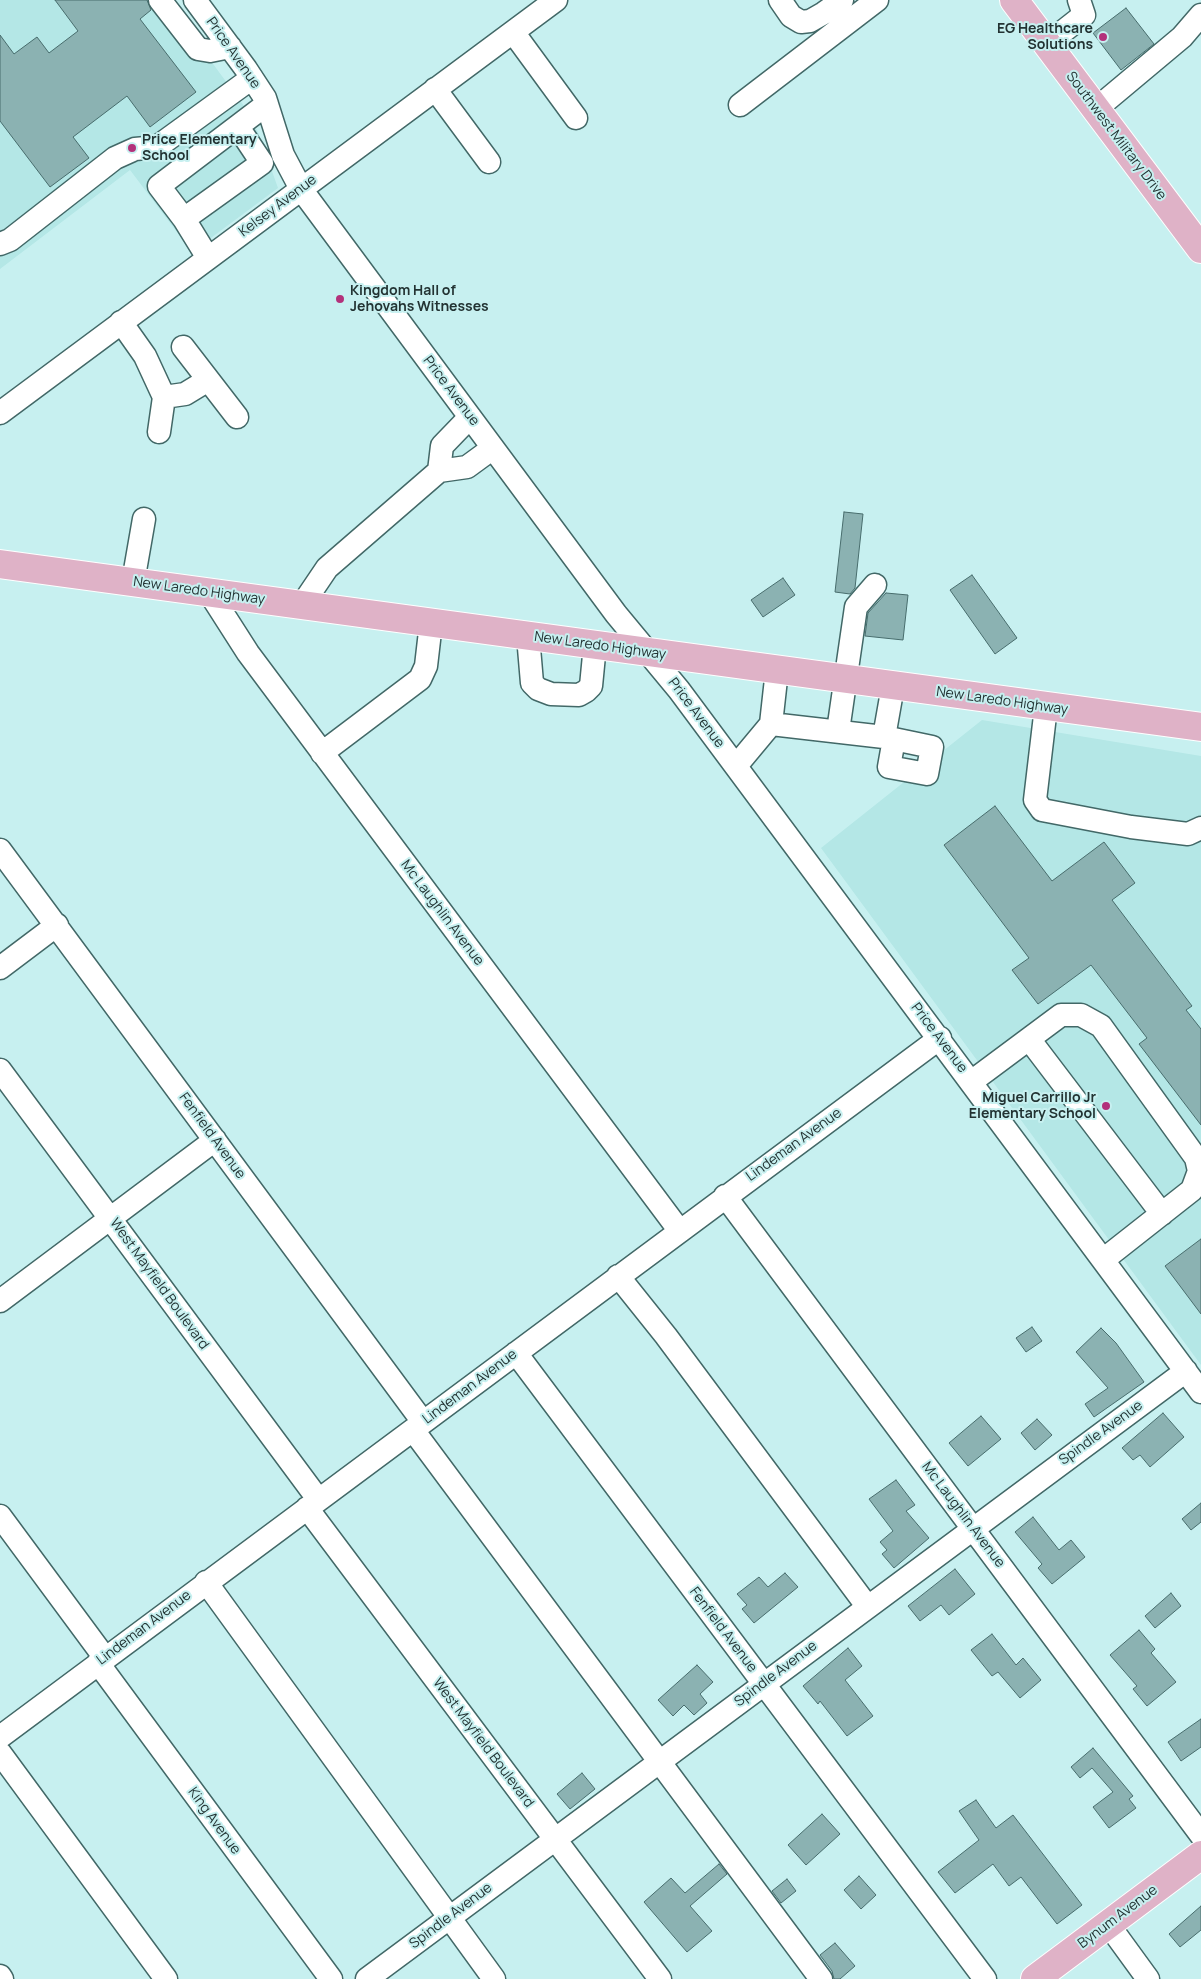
<!DOCTYPE html>
<html>
<head>
<meta charset="utf-8">
<style>
  body { margin:0 }
  canvas { display:block; background:#c7f0f0 }
</style>
</head>
<body>
<canvas width="1201" height="1979"></canvas>
<script>
const c = document.querySelector('canvas').getContext('2d');
c.lineJoin = 'round';
function fillPath(path, color) {
  c.fillStyle = color;
  c.fill(path, 'evenodd');
}
function poly(rows) {
  const path = new Path2D();
  for (const r of rows) {
    path.moveTo(r[0], r[1]);
    for (let i = 2; i < r.length; i += 2) path.lineTo(r[i], r[i + 1]);
  }
  return path;
}
function strokePath(path, color, width, dash) {
  c.strokeStyle = color;
  c.lineWidth = width;
  c.lineCap = dash ? 'butt' : 'round';
  c.setLineDash(dash || []);
  c.stroke(path);
}
function drawText(font, color, halo, rows, align = 'center') {
  c.font = font + ' Manrope,sans-serif';
  c.lineWidth = 4;
  c.setLineDash([]);
  c.textBaseline = 'middle';
  c.strokeStyle = halo;
  c.fillStyle = color;
  for (const [text, x, y, turn = 0] of rows) {
    c.save();
    c.translate(x, y);
    c.rotate((+turn || 0) * Math.PI / 180);
    c.textAlign = isNaN(turn) ? turn : align;
    if (halo) c.strokeText(text, 0, 0);
    c.fillText(text, 0, 0);
    c.restore();
  }
}
const built = poly([
  [0,0,166,0,244,106,258,132,278,188,192,252,130,170,0,269],
  [982,720,1201,756,1201,1365,821,848]
]);
const building = poly([
  [55,0,147,0,151,10,140,19,196,92,150,127,127,96,73,137,89,158,50,187,0,121,0,35,14,54,37,37,49,53,78,31,55,0],
  [1126,8,1154,44,1121,70,1093,33,1126,8],
  [844,512,863,514,855,588,850,594,835,592,844,512],
  [972,575,1017,638,995,654,950,590,972,575],
  [783,578,795,595,763,617,751,600,783,578],
  [886,593,908,595,903,640,865,636,868,613,886,593],
  [995,806,1052,881,1104,842,1135,883,1112,900,1192,1006,1186,1010,1201,1029,1201,1125,1139,1044,1147,1038,1091,965,1038,1004,1012,970,1029,958,944,845,995,806],
  [1201,1239,1201,1314,1165,1266,1201,1239],
  [1032,1327,1042,1341,1026,1352,1016,1338,1032,1327],
  [1101,1328,1116,1343,1144,1382,1094,1417,1085,1404,1108,1388,1076,1352,1101,1328],
  [1163,1413,1184,1437,1150,1467,1140,1455,1133,1460,1122,1448,1163,1413],
  [981,1416,1001,1439,968,1466,949,1443,981,1416],
  [1037,1419,1052,1435,1035,1450,1021,1433,1037,1419],
  [896,1480,915,1505,906,1511,929,1538,894,1568,882,1554,887,1550,880,1542,893,1531,869,1499,896,1480],
  [1201,1503,1201,1522,1191,1530,1182,1519,1201,1503],
  [1033,1517,1059,1550,1071,1540,1085,1557,1052,1584,1038,1568,1042,1564,1015,1532,1033,1517],
  [955,1569,975,1594,949,1615,941,1605,920,1621,908,1606,955,1569],
  [785,1573,798,1587,754,1623,742,1609,747,1605,737,1594,759,1577,768,1587,785,1573],
  [1171,1593,1181,1606,1155,1628,1145,1616,1171,1593],
  [1139,1630,1155,1649,1151,1653,1176,1682,1147,1706,1133,1689,1137,1686,1110,1655,1139,1630],
  [992,1634,1016,1665,1023,1658,1041,1680,1020,1698,998,1672,992,1676,971,1650,992,1634],
  [848,1648,862,1666,845,1680,873,1716,847,1736,820,1701,818,1704,803,1686,848,1648],
  [697,1665,713,1682,700,1694,707,1703,694,1715,684,1705,673,1716,658,1700,697,1665],
  [1201,1719,1201,1747,1181,1761,1168,1742,1201,1719],
  [1093,1748,1133,1796,1129,1799,1136,1808,1109,1828,1093,1807,1113,1792,1092,1768,1080,1778,1071,1767,1093,1748],
  [582,1773,595,1789,570,1809,557,1794,582,1773],
  [976,1800,996,1828,1013,1815,1082,1905,1057,1924,1021,1877,1009,1886,993,1864,955,1893,938,1872,979,1840,959,1811,976,1800],
  [822,1814,840,1834,806,1865,788,1845,822,1814],
  [719,1864,727,1874,690,1906,712,1931,687,1952,644,1902,671,1878,685,1893,719,1864],
  [859,1876,876,1895,861,1909,844,1890,859,1876],
  [787,1879,796,1891,781,1903,772,1891,787,1879],
  [1201,1906,1201,1930,1180,1947,1169,1934,1201,1906],
  [835,1943,855,1966,840,1979,834,1979,832,1971,820,1955,835,1943]
]);
const minor = poly([
  [160,0,198,49,210,51,230,47],
  [195,0,246,69,265,98,283,155,301,189,616,614,679,690,1201,1392],
  [780,0,791,16,801,22,810,21,824,13,842,0],
  [513,32,576,118],
  [1047,44,1084,15,1079,0],
  [435,89,489,162],
  [740,105,877,0],
  [1096,109,1182,37,1201,15],
  [238,127,262,163,184,219,159,186,267,104],
  [184,219,208,258],
  [0,244,10,240,115,158,135,149,157,147,252,78],
  [121,322,145,356,164,397,159,432],
  [183,347,237,417],
  [164,397,185,394,208,380],
  [0,413,556,0],
  [439,471,442,446,470,417],
  [133,582,144,519],
  [209,592,248,653,679,1230],
  [302,605,327,568,439,471,467,467,493,448],
  [528,636,532,683,538,689,551,694,579,695,586,691,591,686,595,645],
  [1046,707,1035,800,1042,810,1131,827,1188,834,1201,828],
  [771,724,777,670],
  [838,731,856,607,875,585],
  [884,737,893,686],
  [322,753,420,679,426,666,431,623],
  [736,766,771,724,884,737,932,747,927,774,889,767,894,739],
  [0,850,423,1422],
  [0,968,57,925],
  [1029,1039,1162,1214],
  [0,1070,318,1499],
  [971,1082,1061,1015,1081,1015,1101,1026,1196,1158,1199,1171,1192,1190,1103,1260],
  [725,1196,1201,1835],
  [618,1276,666,1336,867,1606],
  [0,1301,215,1140],
  [516,1353,985,1979],
  [413,1430,821,1979],
  [307,1508,660,1979],
  [0,1516,105,1658],
  [206,1582,494,1979],
  [98,1663,331,1979],
  [0,1737,940,1038],
  [0,1753,166,1979],
  [1108,1924,1148,1979],
  [0,1976,2,1979],
  [367,1979,1186,1371]
]);
const major = poly([
  [1014,0,1201,249],
  [0,564,1201,727],
  [1035,1979,1201,1855]
]);
const markers = [
  [1103,37,5,"#b3317b"],
  [132,148,5,"#b3317b"],
  [340,299,5,"#b3317b"],
  [1106,1106,5,"#b3317b"]
];
const poiNames = [
  ["EG Healthcare",1093,29],
  ["Solutions",1093,45],
  ["Price Elementary",142,140,"left"],
  ["School",142,156,"left"],
  ["Kingdom Hall of",350,291,"left"],
  ["Jehovahs Witnesses",350,307,"left"],
  ["Miguel Carrillo Jr",1096,1098],
  ["Elementary School",1096,1114]
];
const streetNames = [
  ["Price Avenue",233,53,55],
  ["Southwest Military Drive",1116,136,53],
  ["Kelsey Avenue",278,206,-37],
  ["Price Avenue",451,391,53],
  ["New Laredo Highway",199,591,8],
  ["New Laredo Highway",600,646,8],
  ["New Laredo Highway",1002,701,8],
  ["Price Avenue",696,713,53],
  ["Mc Laughlin Avenue",442,913,53],
  ["Price Avenue",939,1038,53],
  ["Fenfield Avenue",212,1136,54],
  ["Lindeman Avenue",794,1145,-36],
  ["West Mayfield Boulevard",159,1284,54],
  ["Lindeman Avenue",470,1387,-37],
  ["Spindle Avenue",1101,1433,-36],
  ["Mc Laughlin Avenue",963,1515,53],
  ["Lindeman Avenue",144,1628,-37],
  ["Fenfield Avenue",723,1630,53],
  ["Spindle Avenue",776,1674,-37],
  ["West Mayfield Boulevard",483,1743,53],
  ["King Avenue",214,1821,54],
  ["Spindle Avenue",451,1916,-37],
  ["Bynum Avenue",1118,1917,-37]
];
fillPath(built, '#b4e7e6');
fillPath(building, '#8bb2b2');
strokePath(building, '#486d6d', 1);
strokePath(minor, '#426867', 25);
strokePath(major, '#fff', 30);
strokePath(minor, '#fff', 22);
strokePath(major, '#dfb2c7', 28);
for (const [x, y, r, color] of markers) {
  const dot = new Path2D();
  dot.arc(x, y, r, 0, 2 * Math.PI);
  c.fillStyle = color;
  c.fill(dot);
  strokePath(dot, '#c7f0f0', 2);
}
drawText('bold 14px', '#233333', '#c7f0f0', poiNames, 'right');
drawText('14px', '#233333', '#c7f0f0', streetNames);
</script>
</body>
</html>
